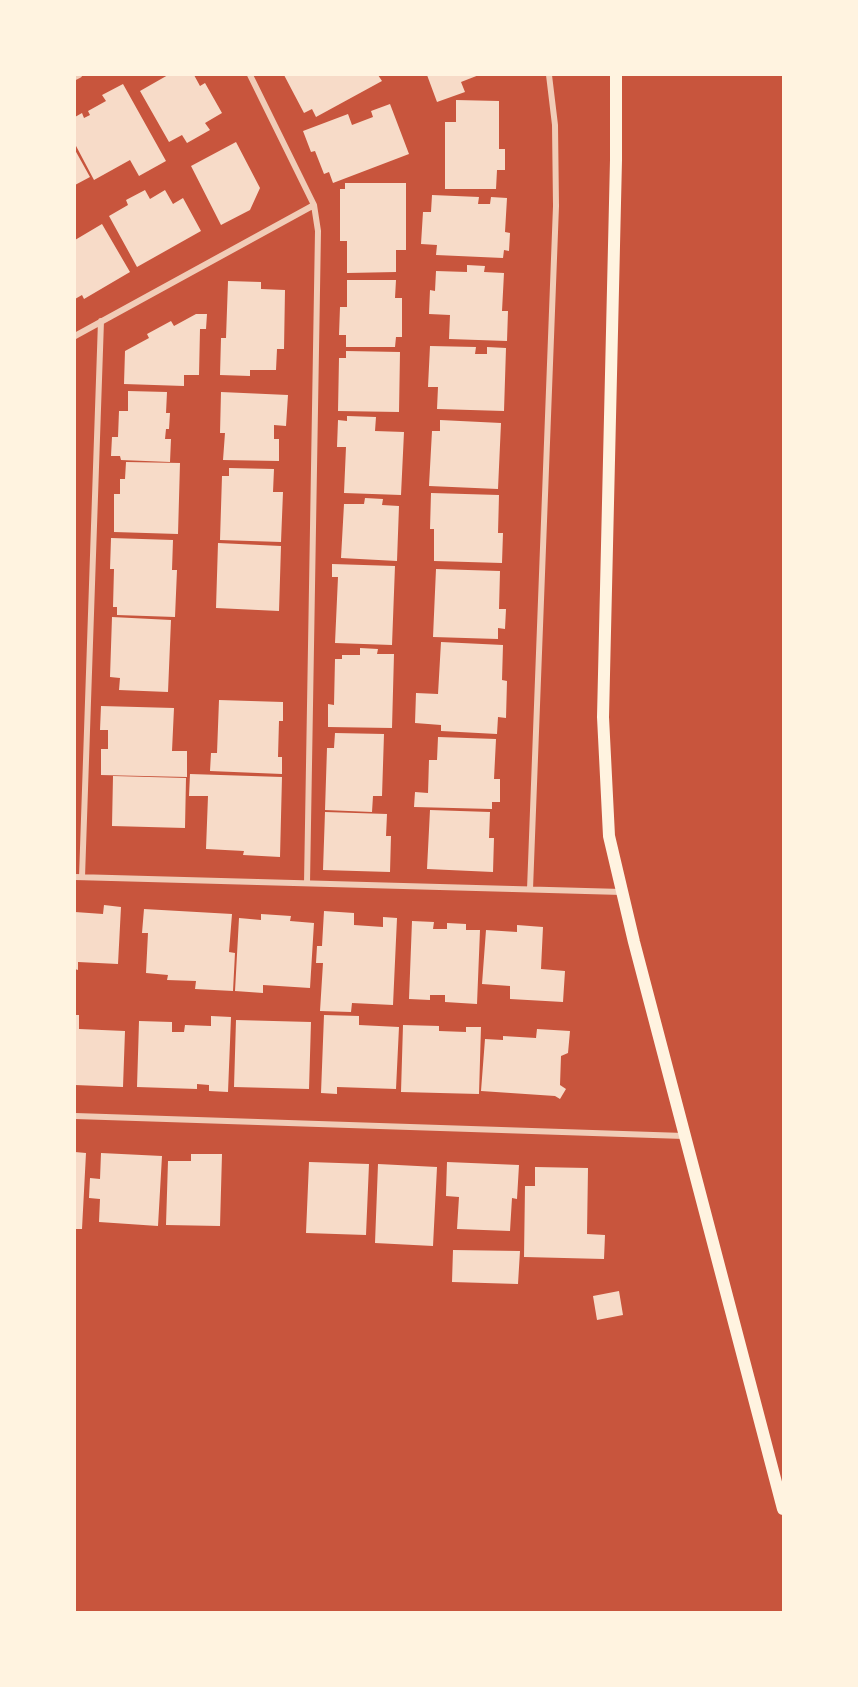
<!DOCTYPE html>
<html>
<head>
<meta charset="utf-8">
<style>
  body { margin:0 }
  #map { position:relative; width:858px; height:1687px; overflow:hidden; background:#c8553d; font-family:Rubik,sans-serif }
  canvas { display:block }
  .frame { position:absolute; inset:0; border:76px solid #fff3e0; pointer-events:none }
</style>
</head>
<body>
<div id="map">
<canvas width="858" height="1687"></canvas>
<div class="frame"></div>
</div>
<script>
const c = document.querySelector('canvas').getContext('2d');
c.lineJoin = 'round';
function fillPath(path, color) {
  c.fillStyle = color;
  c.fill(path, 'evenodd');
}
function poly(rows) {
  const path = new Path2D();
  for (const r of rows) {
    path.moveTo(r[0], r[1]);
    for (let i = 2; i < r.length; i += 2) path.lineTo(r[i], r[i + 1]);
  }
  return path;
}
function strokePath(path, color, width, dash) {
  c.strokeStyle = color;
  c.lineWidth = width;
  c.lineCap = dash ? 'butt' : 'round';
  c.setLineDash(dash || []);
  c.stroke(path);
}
const building = poly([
  [168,75,194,75,200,86,205,83,222,113,205,123,210,130,187,143,182,135,169,142,140,91],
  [284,75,378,75,382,81,316,117,312,109,304,113],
  [427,75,479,75,461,82,465,92,437,102],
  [123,84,166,161,139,176,130,160,94,180,75,144,75,117,82,113,84,118,90,115,88,111,106,101,102,95],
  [456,100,499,101,499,149,505,149,505,170,497,170,496,189,445,189,445,122,456,122],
  [390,104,409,154,333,183,329,172,324,174,315,151,311,152,303,131,348,114,352,125,373,117,371,111],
  [236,142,260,188,250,210,221,225,191,166],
  [75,150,90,177,75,185],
  [345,183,406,183,406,250,396,250,396,272,347,273,347,241,340,241,340,189,345,189],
  [145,190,150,199,165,190,173,204,183,198,201,231,137,267,109,216,128,205,126,200],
  [432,195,479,197,478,204,490,204,491,197,507,198,505,232,510,233,509,251,504,250,503,258,436,255,437,245,421,244,423,212,431,212],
  [102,224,130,272,84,299,82,295,75,299,75,240],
  [467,265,485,266,484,272,504,273,502,311,508,311,507,341,449,339,450,315,429,314,430,290,435,291,436,271,467,272],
  [347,280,396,280,395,298,402,298,402,337,396,337,395,347,346,347,346,335,339,335,340,307,347,307],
  [228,281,261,282,261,289,285,290,284,349,277,349,276,370,250,370,250,376,220,375,221,338,226,338],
  [196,314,207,314,206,329,200,329,199,375,184,375,184,386,124,384,125,351,149,338,147,334,171,321,174,326],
  [430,346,476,347,475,354,487,354,487,347,506,348,504,411,437,409,438,387,428,387],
  [346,351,400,352,399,412,338,411,339,358,346,358],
  [128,391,167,392,166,413,170,413,169,429,166,429,165,439,171,439,170,462,121,460,120,456,111,456,112,437,118,437,119,411,128,411],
  [221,392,288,395,286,426,274,425,274,439,279,439,279,461,223,460,225,433,220,433],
  [347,416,376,417,375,431,404,432,401,495,344,493,346,447,337,447,338,420,347,421],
  [440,420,501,423,498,489,429,486,432,431,440,431],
  [126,462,180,463,178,534,114,532,114,494,120,494,120,479,125,479],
  [229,468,274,469,273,492,283,492,281,542,220,540,222,476,229,476],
  [431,493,499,495,498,533,503,533,502,563,434,561,434,529,430,529],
  [365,498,383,499,382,505,399,506,397,561,341,558,344,504,364,504],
  [111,538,173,540,172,570,177,570,175,617,117,615,117,607,113,607,114,569,110,569],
  [218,543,281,546,279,611,216,608],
  [332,564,395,566,392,645,335,643,338,577,332,577],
  [436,569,500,571,499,609,506,609,505,629,498,628,498,639,433,637],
  [112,617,171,620,168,692,119,690,120,678,110,677],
  [441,642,503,645,502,680,507,681,506,718,498,717,497,734,441,731,441,725,415,723,416,693,438,694],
  [360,648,378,649,377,654,394,654,392,728,328,727,328,704,334,705,335,659,342,659,342,655,360,655],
  [219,700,283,702,283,721,279,721,278,757,282,757,282,774,210,771,211,753,217,753],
  [101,706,174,708,172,751,187,751,187,777,101,775,101,749,108,749,108,730,100,730],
  [335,733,384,734,382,796,373,796,372,812,325,810,327,748,334,748],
  [438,737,496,739,494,779,500,779,500,802,492,802,492,809,414,807,415,792,428,793,429,760,437,760],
  [190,774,282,777,280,857,243,855,244,851,206,849,208,796,189,796],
  [113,776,186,778,185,828,112,826],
  [430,810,490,812,489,838,494,838,493,872,427,869],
  [325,812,387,814,386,836,391,836,390,872,323,870],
  [104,905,121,907,118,964,78,962,78,970,75,969,75,912,103,914],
  [144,909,232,914,229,952,235,953,233,991,195,989,196,981,167,980,168,975,146,973,148,933,142,933],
  [324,911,354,913,354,925,383,927,383,917,397,918,393,1005,352,1003,351,1012,320,1011,323,963,316,963,317,946,322,946],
  [261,914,291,916,290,921,314,923,310,988,263,985,263,993,235,991,239,918,261,920],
  [412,921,434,922,433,929,447,929,447,923,466,924,466,930,480,930,477,1004,445,1002,445,995,430,995,430,1000,409,999],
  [517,925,543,927,541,969,565,971,563,1002,510,999,510,986,482,984,486,930,517,932],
  [75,1015,79,1015,79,1029,125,1031,123,1087,75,1085],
  [324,1015,359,1016,359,1025,399,1027,396,1089,337,1087,337,1094,321,1093],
  [211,1016,231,1017,228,1092,209,1091,209,1085,197,1084,197,1089,137,1087,139,1021,172,1022,172,1032,184,1032,185,1025,211,1026],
  [236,1020,311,1022,309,1089,234,1087],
  [403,1025,439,1026,439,1031,466,1032,466,1027,481,1027,479,1094,401,1092],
  [537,1029,570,1031,568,1053,561,1056,560,1085,566,1089,560,1099,555,1096,481,1091,485,1039,503,1040,503,1036,536,1038],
  [75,1152,86,1153,82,1229,75,1229],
  [101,1153,162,1156,158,1226,99,1222,100,1199,89,1198,90,1178,100,1179],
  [191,1154,222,1154,220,1226,166,1225,168,1161,191,1161],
  [309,1162,369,1164,366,1235,306,1233],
  [447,1162,519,1165,517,1199,512,1198,510,1231,457,1229,459,1197,446,1196],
  [378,1164,437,1167,433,1246,375,1243],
  [535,1167,588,1168,587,1234,605,1235,604,1259,524,1257,525,1186,535,1186],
  [453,1250,520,1251,518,1284,452,1282],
  [619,1291,623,1315,597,1320,593,1296]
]);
const minor = poly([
  [250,75,314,205,318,231,307,883],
  [75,77,79,75],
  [75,336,314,205],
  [75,877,622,892],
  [82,877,101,321],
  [530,889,556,206,555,125,549,75],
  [75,1116,684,1136]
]);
const secondary = poly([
  [616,75,616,160,603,717,609,836,634,942,783,1509]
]);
fillPath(building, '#f7dbc8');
strokePath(minor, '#f1ccb7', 6);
strokePath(secondary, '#fff3e0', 12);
</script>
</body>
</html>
